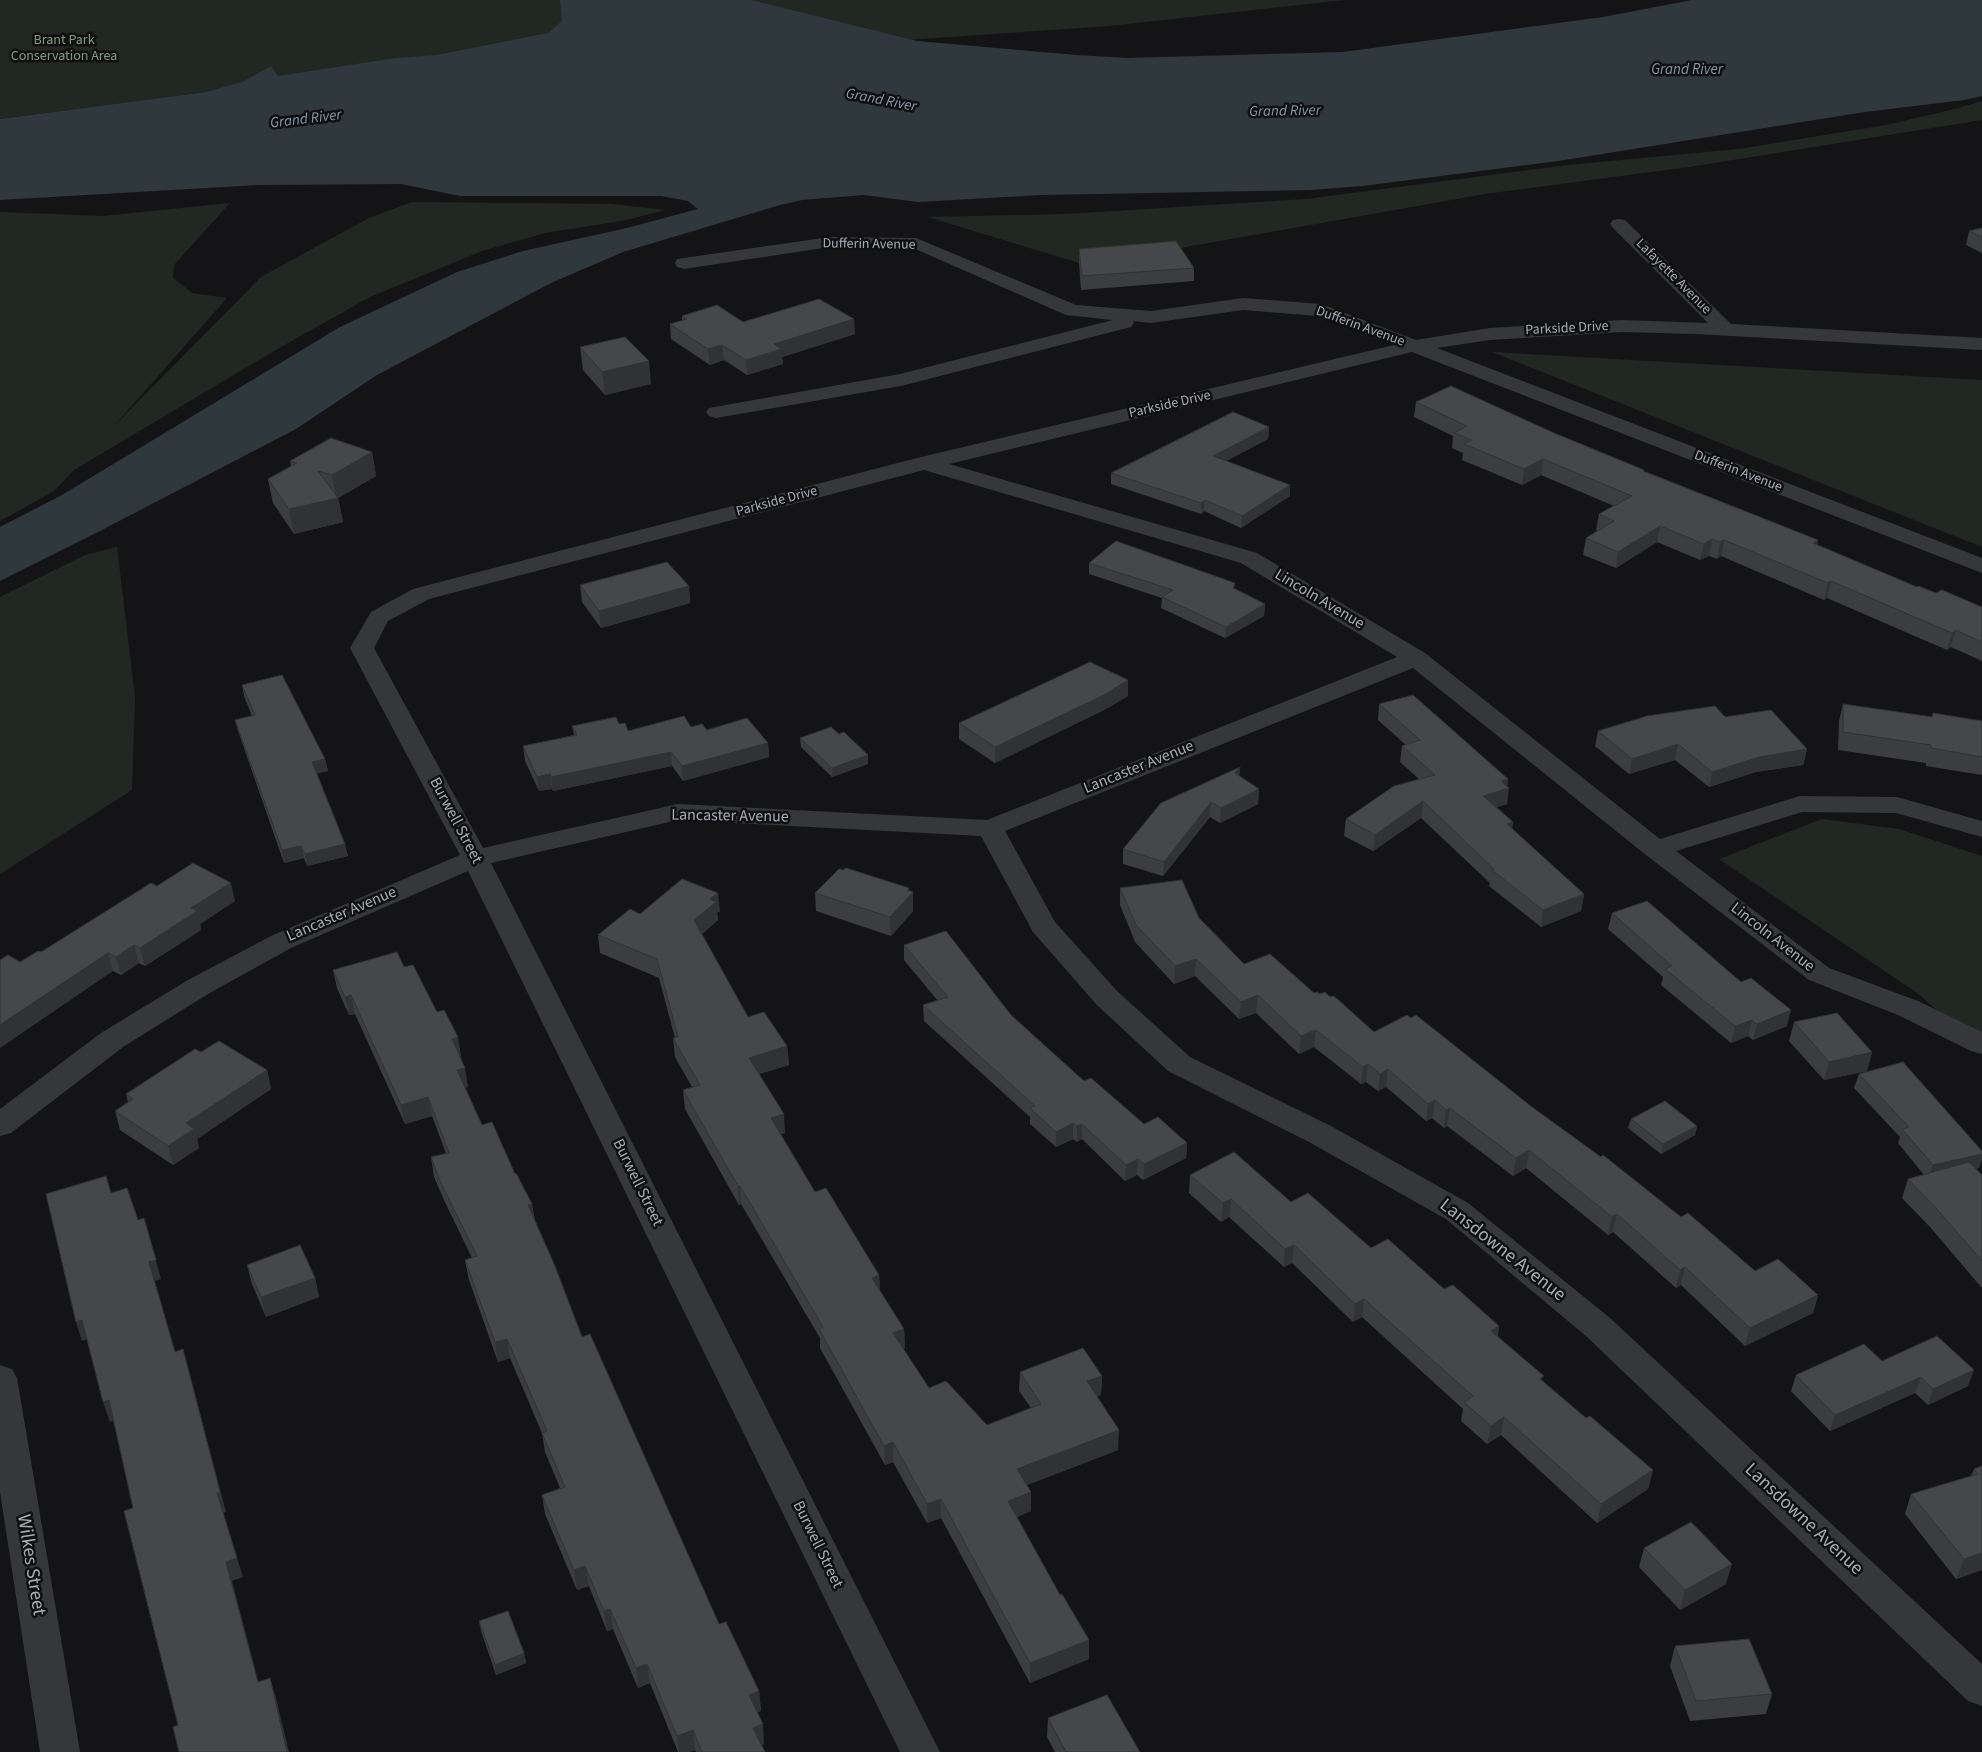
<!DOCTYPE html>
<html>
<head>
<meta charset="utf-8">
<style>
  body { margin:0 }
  canvas { display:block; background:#141416 }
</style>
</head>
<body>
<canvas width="1982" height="1752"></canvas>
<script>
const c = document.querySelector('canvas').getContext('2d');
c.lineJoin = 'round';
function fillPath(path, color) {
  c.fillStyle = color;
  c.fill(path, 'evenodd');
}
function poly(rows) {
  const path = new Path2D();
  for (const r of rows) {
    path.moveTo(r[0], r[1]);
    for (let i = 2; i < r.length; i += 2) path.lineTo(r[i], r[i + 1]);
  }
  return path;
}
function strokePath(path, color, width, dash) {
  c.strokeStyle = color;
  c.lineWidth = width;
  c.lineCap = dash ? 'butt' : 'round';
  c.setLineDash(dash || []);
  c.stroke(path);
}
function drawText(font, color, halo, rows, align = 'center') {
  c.font = font + ' "Source Sans 3",sans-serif';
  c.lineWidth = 5;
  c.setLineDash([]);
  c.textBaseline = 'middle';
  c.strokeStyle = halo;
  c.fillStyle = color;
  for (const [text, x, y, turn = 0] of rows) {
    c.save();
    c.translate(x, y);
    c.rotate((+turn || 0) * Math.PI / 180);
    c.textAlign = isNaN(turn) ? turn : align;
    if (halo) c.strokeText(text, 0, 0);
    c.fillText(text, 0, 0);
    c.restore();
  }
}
const green = poly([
  [0,0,1344,0,1109,26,226,87,206,92,0,119],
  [1982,101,1982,120,1689,167,1485,194,1152,253,1089,266,928,217,1067,214,1306,199,1568,165,1739,149,1886,125,1955,109],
  [412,202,612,204,665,210,627,220,545,233,482,251,370,297,279,348,74,470,54,491,0,521,0,212,103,216,230,203,174,265,173,278,192,293,227,298,113,427,261,277,369,218],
  [1492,352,1982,380,1982,547],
  [117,547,135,697,132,790,0,874,0,597,85,555],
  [1822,819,1899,829,1982,856,1982,1052,1920,995,1719,859]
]);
const water = poly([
  [560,0,751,0,917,41,1076,55,1127,58,1343,52,1603,17,1692,0,1982,0,1982,96,1964,100,1865,112,1558,161,1362,186,1310,190,1041,195,918,202,864,195,802,200,780,205,623,252,551,283,377,375,296,429,100,531,0,581,0,527,62,495,340,327,457,272,523,251,627,228,698,209,688,201,661,196,460,196,401,184,258,185,0,200,0,119,206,92,242,82,271,66,278,76,396,58,437,55,548,33,562,21]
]);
const street = poly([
  [1619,219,1625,220,1731,324,1982,338,1982,350,1696,334,1622,332,1490,340,1437,348,1982,558,1982,573,1412,352,949,464,1257,553,1425,653,1660,839,1800,796,1897,797,1982,821,1982,837,1896,813,1802,812,1676,851,1829,968,1918,1001,1982,1032,1982,1054,1971,1051,1898,1015,1809,980,1646,855,1413,668,1005,831,1055,922,1117,991,1190,1057,1331,1126,1468,1203,1610,1318,1982,1664,1982,1706,1968,1701,1586,1336,1446,1219,1309,1142,1168,1071,1097,1005,1033,932,981,836,678,820,491,863,940,1752,900,1752,468,871,291,948,208,994,123,1047,11,1133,0,1136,0,1109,101,1033,188,980,271,936,460,855,350,648,371,612,413,589,917,458,1394,345,1318,316,1243,310,1151,323,1133,321,1134,323,1131,327,901,386,716,418,709,416,706,412,709,408,900,374,1113,320,1066,315,913,248,830,247,684,269,677,267,675,263,677,259,830,237,916,238,1076,305,1151,311,1243,298,1321,304,1416,340,1490,328,1622,320,1708,323,1613,228,1610,224,1613,220,1619,219],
  [924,470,1241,563,1397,657,987,820,678,804,483,848,374,648,388,621,429,599,924,470],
  [0,1365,12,1369,17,1378,80,1752,40,1752,0,1492,0,1365]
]);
const wall = poly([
  [1982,228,1982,253,1966,245,1969,231],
  [1079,249,1194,268,1194,281,1081,290,1079,263],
  [682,316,743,322,855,334,782,357,783,364,747,375,724,360,710,365,671,339,670,324,682,321],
  [580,347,651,384,605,395,583,370],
  [1416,402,1554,433,1644,470,1644,471,1818,540,1817,545,1917,587,1982,607,1982,661,1951,647,1947,650,1827,598,1824,600,1721,556,1717,559,1709,556,1700,560,1657,542,1616,568,1583,555,1586,538,1598,531,1596,530,1599,514,1614,506,1541,475,1522,485,1462,460,1463,453,1452,448,1453,436,1414,417],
  [1269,427,1268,439,1226,461,1290,485,1290,496,1241,528,1204,511,1201,514,1111,484,1111,473],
  [372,452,376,476,338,498,343,522,294,534,273,503,268,479,291,466,290,461],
  [1089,563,1235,583,1234,588,1265,604,1264,616,1225,638,1161,608,1162,598,1089,574],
  [580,585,689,586,690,603,601,628,582,602],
  [242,685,325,759,328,771,317,773,348,856,307,866,304,858,284,863,238,731,235,720,252,716,244,696],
  [1128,696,1104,710,995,763,959,739,959,723],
  [1379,704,1508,779,1507,786,1507,804,1497,807,1513,822,1512,829,1584,894,1581,911,1541,927,1489,886,1490,883,1421,818,1373,851,1344,836,1346,819,1419,779,1400,762,1402,746,1406,745,1378,720],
  [1843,704,1932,717,1933,713,1982,721,1982,775,1926,766,1926,763,1838,750,1839,721],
  [1725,717,1807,749,1803,765,1756,772,1709,787,1675,760,1629,774,1595,746,1598,731],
  [619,724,628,731,691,727,768,743,769,757,683,781,672,766,553,791,552,789,539,791,525,761,523,746,574,735,572,726],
  [839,734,868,755,868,764,832,777,801,747,800,738],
  [1240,767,1239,776,1259,789,1258,804,1220,823,1210,817,1163,876,1123,864,1123,849],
  [909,888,909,891,913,892,913,911,891,936,816,911,815,893],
  [1120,888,1199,918,1244,964,1314,993,1320,994,1330,997,1374,1032,1532,1107,1755,1271,1818,1295,1813,1313,1745,1346,1681,1285,1676,1288,1613,1232,1608,1235,1526,1168,1513,1176,1447,1126,1444,1128,1432,1118,1426,1121,1386,1087,1378,1091,1366,1082,1361,1084,1314,1047,1299,1054,1256,1013,1239,1019,1195,976,1174,984,1135,942,1120,905],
  [235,901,200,924,201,930,145,966,139,963,121,975,113,971,20,962,41,952],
  [720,911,717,913,718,920,702,934,748,1017,787,1046,789,1065,759,1074,785,1133,780,1134,815,1192,879,1275,880,1291,904,1329,905,1348,903,1349,929,1388,987,1425,1031,1408,1019,1391,1020,1372,1102,1376,1101,1395,1097,1396,1118,1450,1027,1485,1031,1492,1031,1511,1017,1517,1060,1595,1089,1640,1089,1659,1030,1683,941,1518,927,1523,893,1462,885,1465,820,1348,820,1338,741,1204,739,1205,685,1109,683,1090,692,1087,675,1057,673,1038,675,1038,659,978,600,953,598,935,640,914],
  [1612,913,1787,1026,1753,1040,1748,1036,1731,1043,1661,985,1663,977,1608,929],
  [904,945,1011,1015,1084,1081,1144,1124,1187,1143,1186,1158,1143,1180,1137,1175,1125,1181,1082,1139,1077,1142,1073,1139,1056,1147,1030,1124,1030,1117,924,1021,923,1005,938,1001,904,960],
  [404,967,437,1012,461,1056,460,1057,468,1087,465,1088,482,1125,515,1174,532,1204,535,1220,582,1337,719,1624,759,1691,761,1711,757,1712,764,1744,761,1745,765,1752,696,1752,695,1750,689,1752,678,1752,650,1683,638,1688,613,1629,607,1631,589,1586,577,1590,545,1514,542,1495,560,1488,545,1452,542,1433,510,1358,498,1362,469,1280,465,1260,472,1258,444,1200,434,1177,431,1157,446,1153,432,1116,405,1124,355,1014,349,1015,337,988,333,970],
  [1794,1022,1872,1052,1867,1071,1824,1080,1789,1041],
  [201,1052,267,1070,271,1089,197,1139,199,1148,173,1165,120,1130,115,1111,128,1102,126,1094],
  [1859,1074,1982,1151,1982,1159,1979,1168,1976,1169,1982,1175,1982,1288,1930,1227,1902,1198,1908,1179,1924,1175,1898,1143,1900,1137,1854,1088],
  [1631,1119,1697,1126,1695,1135,1661,1154,1628,1128],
  [1190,1175,1291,1202,1444,1289,1499,1326,1498,1336,1543,1381,1586,1418,1653,1470,1648,1489,1597,1523,1501,1435,1487,1444,1461,1421,1463,1409,1362,1317,1353,1322,1292,1263,1284,1267,1229,1217,1221,1222,1189,1193],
  [247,1265,315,1278,319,1297,266,1317,252,1284],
  [1882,1361,1968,1386,1928,1405,1915,1393,1830,1431,1791,1391,1796,1375],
  [1982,1466,1982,1570,1956,1579,1905,1514,1911,1494,1971,1476,1974,1469],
  [1644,1548,1726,1584,1680,1610,1639,1567],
  [479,1621,524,1653,526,1663,496,1675,481,1631],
  [1675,1646,1772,1694,1766,1714,1690,1721,1670,1666],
  [1048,1718,1140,1752,1055,1752,1047,1737]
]);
const shadedWall = poly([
  [854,319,855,334,782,357,783,364,747,375,746,360,774,344],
  [722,345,724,360,710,365,708,349],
  [649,361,651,384,605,395,602,372],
  [1269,427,1268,439,1213,468,1213,456],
  [372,452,376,476,338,498,343,522,294,534,289,509,336,498,332,475],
  [1543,459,1541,475,1522,485,1524,469],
  [1290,485,1290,496,1241,528,1242,516],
  [1205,500,1204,511,1201,514,1201,503],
  [1660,526,1657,542,1616,568,1618,552],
  [1712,539,1709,556,1700,560,1704,544],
  [1724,540,1721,556,1717,559,1720,542],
  [1818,540,1815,556,1813,543],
  [1831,581,1827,598,1824,600,1828,583],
  [689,586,690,603,601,628,599,611],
  [1265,604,1264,616,1225,638,1226,627],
  [1956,630,1951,647,1947,650,1952,633],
  [1128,680,1128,696,1104,710,995,763,995,747],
  [768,743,769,757,683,781,682,766],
  [1678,744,1675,760,1629,774,1632,759],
  [1807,749,1803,765,1756,772,1709,787,1712,772,1759,757],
  [671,752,672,766,553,791,551,777],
  [868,755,868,764,832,777,832,768],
  [325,759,328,771,315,774,312,762],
  [1240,767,1239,781,1235,773],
  [550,774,552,789,539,791,537,777],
  [1508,779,1507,789,1509,788,1507,804,1481,812,1483,796,1501,781],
  [1259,789,1258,804,1220,823,1221,808],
  [1423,801,1421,818,1373,851,1375,835],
  [1211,802,1210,817,1163,876,1164,862],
  [1513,822,1511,838,1507,824],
  [345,844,348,856,307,866,305,854],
  [301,846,304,858,284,863,282,850],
  [231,883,235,901,200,924,201,930,145,966,140,948,191,908],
  [909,888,910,896,913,892,913,911,891,936,890,917],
  [718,893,720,911,717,913,718,920,696,938,694,920,710,899],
  [1584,894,1581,911,1541,927,1543,910],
  [134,945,139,963,121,975,116,957],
  [108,953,113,971,0,1048,0,1025],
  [1196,959,1195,976,1174,984,1175,966],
  [351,995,355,1014,349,1015,345,997],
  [1258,995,1256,1013,1239,1019,1241,1002],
  [1791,1010,1787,1026,1753,1040,1757,1024],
  [1752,1020,1748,1036,1731,1043,1735,1026],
  [1316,1030,1314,1047,1299,1054,1301,1036],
  [458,1037,461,1056,455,1058,452,1039],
  [787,1046,789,1065,750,1076,749,1058],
  [1872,1052,1867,1071,1824,1080,1829,1062],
  [1368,1064,1366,1082,1361,1084,1363,1067],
  [465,1068,468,1087,461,1089,457,1070],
  [1388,1069,1386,1087,1378,1091,1380,1074],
  [267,1070,271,1089,197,1139,199,1148,173,1165,168,1146,186,1123],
  [428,1097,432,1116,405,1124,401,1105],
  [1435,1100,1432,1118,1426,1121,1428,1104],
  [1450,1108,1447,1126,1444,1128,1446,1110],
  [784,1114,785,1133,772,1137,771,1118],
  [1073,1123,1073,1139,1056,1147,1056,1132],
  [1082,1124,1082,1139,1077,1142,1077,1126],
  [1697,1126,1695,1135,1661,1154,1663,1144],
  [1187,1143,1186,1158,1143,1180,1144,1164],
  [1529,1150,1526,1168,1513,1176,1516,1158],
  [1982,1154,1982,1159,1979,1168,1928,1179,1933,1165],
  [1138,1159,1137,1175,1125,1181,1126,1165],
  [738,1186,740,1186,741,1204,739,1205],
  [1231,1199,1229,1217,1221,1222,1223,1203],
  [532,1204,535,1223,528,1205],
  [1617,1214,1613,1232,1608,1235,1612,1217],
  [144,1218,161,1279,155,1281,149,1262],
  [1294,1245,1292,1263,1284,1267,1285,1249],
  [1685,1267,1681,1285,1676,1288,1680,1270],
  [879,1275,880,1294,872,1278],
  [315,1278,319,1297,266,1317,261,1297],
  [1818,1295,1813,1313,1745,1346,1750,1328],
  [1364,1299,1362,1317,1353,1322,1355,1304],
  [82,1320,88,1339,82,1341,76,1322],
  [1499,1326,1496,1344,1491,1331],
  [904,1329,905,1348,894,1352,893,1333],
  [507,1339,510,1358,498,1362,495,1342],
  [183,1349,226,1512,223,1513,217,1493],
  [1974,1370,1968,1386,1928,1405,1933,1389],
  [1102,1376,1101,1395,1086,1400,1087,1381],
  [1921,1377,1915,1393,1830,1431,1835,1415],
  [109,1400,115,1420,110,1422,103,1402],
  [1504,1417,1501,1435,1487,1444,1491,1426],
  [1119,1430,1118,1450,1017,1489,1017,1469],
  [893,1442,893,1462,885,1465,884,1446],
  [1653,1470,1648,1489,1597,1523,1601,1504],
  [1031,1492,1031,1511,1008,1520,1008,1501],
  [941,1499,941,1518,927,1523,927,1504],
  [1982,1553,1982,1570,1956,1579,1964,1559],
  [237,1558,243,1577,232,1581,264,1702,226,1562],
  [1732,1564,1726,1584,1680,1610,1685,1590],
  [585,1566,589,1586,577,1590,574,1570],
  [610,1609,613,1629,607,1631,604,1611],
  [1089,1640,1089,1659,1030,1683,1030,1663],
  [524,1653,526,1663,496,1675,495,1665],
  [647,1664,650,1683,638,1688,636,1668],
  [270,1678,276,1698,289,1752,287,1752],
  [759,1691,761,1711,751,1715,749,1695],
  [763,1724,764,1744,755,1748,753,1728],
  [693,1730,695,1750,689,1752,679,1752,677,1736]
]);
const building = poly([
  [1982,228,1982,237,1969,231,1982,228],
  [1176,241,1194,268,1082,276,1079,249,1176,241],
  [819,299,854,319,774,344,782,349,746,360,722,345,708,349,670,324,687,319,682,316,717,305,743,322,819,299],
  [625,337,649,361,602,372,580,347,625,337],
  [1451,386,1554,433,1644,470,1643,471,1818,540,1813,543,1917,587,1918,586,1936,593,1942,590,1982,607,1982,642,1956,630,1952,633,1831,581,1828,583,1724,540,1720,542,1712,539,1704,544,1660,526,1618,552,1586,538,1614,521,1599,514,1632,496,1543,459,1524,469,1464,444,1472,440,1454,433,1467,426,1416,402,1451,386],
  [1233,412,1269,427,1213,456,1290,485,1242,516,1205,500,1201,503,1111,473,1233,412],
  [331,438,372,452,332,475,318,471,338,498,289,509,268,479,297,463,290,461,331,438],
  [1116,541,1235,583,1233,588,1265,604,1226,627,1162,597,1173,590,1089,563,1116,541],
  [667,562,689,586,599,611,580,585,667,562],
  [1090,662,1128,680,1104,695,995,747,959,723,1090,662],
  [282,675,325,759,312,762,345,844,305,854,301,846,282,850,235,720,255,715,242,685,282,675],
  [1413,695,1508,779,1501,781,1509,788,1483,796,1513,822,1507,824,1584,894,1543,910,1492,870,1494,869,1423,801,1375,835,1346,819,1394,786,1435,775,1402,746,1420,740,1379,704,1413,695],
  [1843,704,1932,717,1933,713,1982,721,1982,757,1931,748,1931,745,1843,732,1843,704],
  [1715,706,1725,717,1771,710,1807,749,1759,757,1712,772,1678,744,1632,759,1598,731,1647,716,1715,706],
  [684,716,691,727,702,724,707,730,747,718,768,743,682,766,671,752,551,777,550,774,537,777,523,746,577,735,572,726,616,717,619,724,625,723,628,731,684,716],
  [831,727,839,734,844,732,868,755,832,768,800,738,831,727],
  [1240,767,1235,773,1259,789,1221,808,1211,802,1164,862,1123,849,1161,803,1240,767],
  [193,863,231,883,191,908,197,911,140,948,134,945,116,957,108,953,0,1025,0,960,8,955,20,962,38,951,41,952,151,883,157,886,193,863],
  [846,868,909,888,907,890,913,892,890,917,815,893,839,869,843,870,846,868],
  [682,879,718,893,710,899,716,902,694,920,748,1017,764,1012,787,1046,749,1058,784,1114,771,1118,815,1192,826,1188,879,1275,872,1278,904,1329,893,1333,929,1388,946,1381,987,1425,1041,1404,1020,1372,1083,1348,1102,1376,1087,1381,1119,1430,1017,1469,1031,1492,1008,1501,1060,1595,1062,1594,1089,1640,1030,1663,941,1499,927,1504,893,1442,884,1446,819,1329,823,1327,740,1186,738,1186,683,1090,700,1085,673,1038,678,1037,657,959,598,935,630,909,640,914,682,879],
  [1182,880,1199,918,1244,964,1270,954,1314,993,1317,992,1320,994,1325,992,1330,997,1334,996,1374,1032,1407,1015,1411,1018,1416,1015,1532,1107,1601,1157,1603,1155,1681,1217,1688,1213,1755,1271,1778,1259,1818,1295,1750,1328,1685,1267,1680,1270,1617,1214,1612,1217,1529,1150,1516,1158,1450,1108,1446,1110,1435,1100,1428,1104,1388,1069,1380,1074,1368,1064,1363,1067,1316,1030,1301,1036,1258,995,1241,1002,1196,959,1175,966,1136,925,1120,888,1182,880],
  [1647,901,1741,982,1751,978,1791,1010,1757,1024,1752,1020,1735,1026,1665,969,1672,966,1612,913,1647,901],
  [946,931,1011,1015,1084,1081,1091,1078,1144,1124,1158,1117,1187,1143,1144,1164,1138,1159,1126,1165,1082,1124,1077,1126,1073,1123,1056,1132,1030,1108,1035,1106,923,1005,948,997,904,945,946,931],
  [397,952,404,967,413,965,437,1012,444,1010,458,1037,452,1039,465,1068,457,1070,482,1125,492,1122,515,1174,516,1173,532,1204,528,1205,555,1266,582,1337,590,1334,719,1624,726,1622,759,1691,749,1695,763,1724,753,1728,765,1752,702,1752,693,1730,677,1736,647,1664,636,1668,610,1609,604,1611,585,1566,574,1570,542,1495,565,1487,542,1433,547,1431,507,1339,495,1342,465,1260,477,1256,440,1181,431,1157,449,1153,428,1097,401,1105,351,995,345,997,333,970,397,952],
  [1837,1013,1872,1052,1829,1062,1794,1022,1837,1013],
  [219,1041,267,1070,186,1123,194,1129,168,1146,115,1111,133,1099,126,1094,195,1049,201,1052,219,1041],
  [1903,1062,1982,1151,1982,1154,1933,1165,1902,1129,1909,1127,1859,1074,1903,1062],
  [1665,1101,1697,1126,1663,1144,1631,1119,1665,1101],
  [1234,1152,1291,1202,1308,1193,1371,1248,1388,1239,1444,1289,1453,1285,1499,1326,1491,1331,1544,1376,1540,1379,1586,1418,1590,1416,1653,1470,1601,1504,1504,1417,1491,1426,1464,1402,1473,1396,1364,1299,1355,1304,1294,1245,1285,1249,1231,1199,1223,1203,1190,1175,1234,1152],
  [1969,1162,1982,1175,1982,1261,1936,1208,1908,1179,1969,1162],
  [106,1176,111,1193,127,1188,138,1220,144,1218,156,1260,149,1262,175,1352,183,1349,220,1492,217,1493,237,1558,226,1562,258,1682,270,1678,287,1752,179,1752,173,1727,178,1725,124,1511,133,1508,109,1400,103,1402,82,1320,76,1322,46,1194,106,1176],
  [300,1245,315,1278,261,1297,247,1265,300,1245],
  [1937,1336,1974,1370,1933,1389,1921,1377,1835,1415,1796,1375,1864,1344,1882,1361,1937,1336],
  [1982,1466,1982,1553,1964,1559,1911,1494,1978,1474,1974,1469,1982,1466],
  [1691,1522,1732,1564,1685,1590,1644,1548,1691,1522],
  [508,1611,524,1653,495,1665,479,1621,508,1611],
  [1749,1639,1772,1694,1696,1701,1675,1646,1749,1639],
  [1107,1695,1140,1752,1066,1752,1048,1718,1107,1695]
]);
const farParknames = [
  ["Brant Park",64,41],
  ["Conservation Area",64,57]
];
const farStreetnames = [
  ["Dufferin Avenue",869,245,1],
  ["Lafayette Avenue",1673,277,45],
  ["Dufferin Avenue",1360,327,20],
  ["Parkside Drive",1567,329,-3],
  ["Parkside Drive",1170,405,-13],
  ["Dufferin Avenue",1738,472,21],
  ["Parkside Drive",777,502,-15]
];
const farWaternames = [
  ["Grand River",1687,71],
  ["Grand River",881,101,11],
  ["Grand River",1285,112,-1],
  ["Grand River",306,120,-7]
];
const streetNames = [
  ["Lincoln Avenue",1319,600,31],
  ["Lancaster Avenue",1139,768,-22],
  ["Lancaster Avenue",730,817,1],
  ["Burwell Street",455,821,62],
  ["Lancaster Avenue",342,915,-23],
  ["Lincoln Avenue",1772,938,38],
  ["Burwell Street",637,1183,64],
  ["Burwell Street",817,1545,64]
];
const nearStreetnames = [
  ["Lansdowne Avenue",1502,1251,38],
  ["Lansdowne Avenue",1803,1520,43],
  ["Wilkes Street",30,1565,81]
];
fillPath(green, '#212821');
fillPath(water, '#2f383d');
fillPath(street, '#36373a');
fillPath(wall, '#3c3d40');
fillPath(shadedWall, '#313234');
fillPath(building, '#46474a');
strokePath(building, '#313234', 1);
drawText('14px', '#819d81', '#0f0f11', farParknames);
drawText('14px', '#a7adb4', '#0f0f11', farStreetnames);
drawText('italic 15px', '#829cac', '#0f0f11', farWaternames);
drawText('16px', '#a7adb4', '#0f0f11', streetNames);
drawText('19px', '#a7adb4', '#0f0f11', nearStreetnames);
</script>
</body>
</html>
